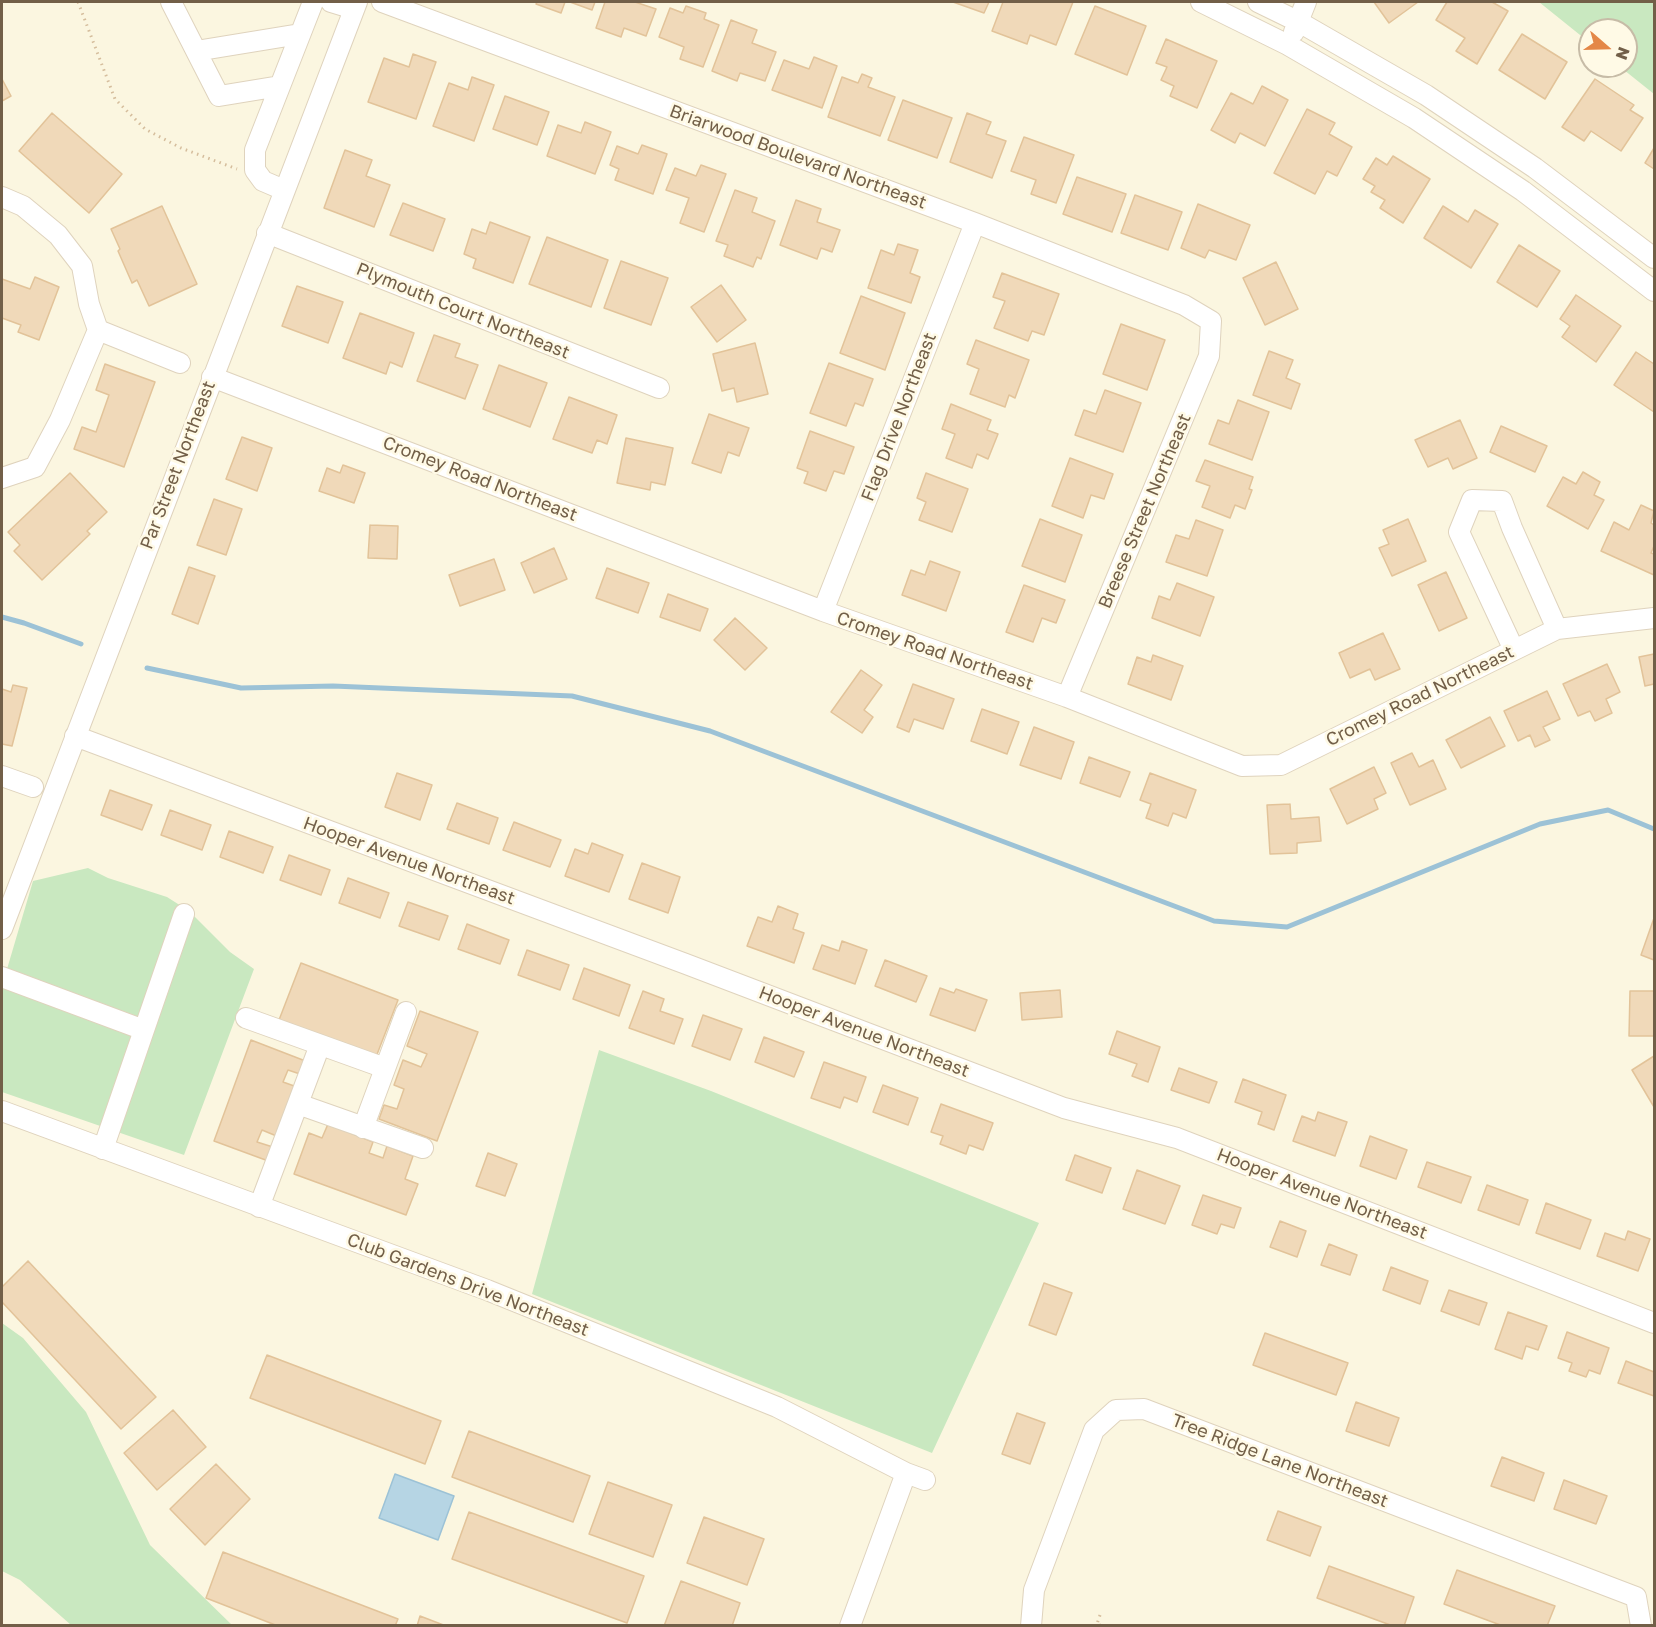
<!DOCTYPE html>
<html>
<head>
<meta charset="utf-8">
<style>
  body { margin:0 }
  #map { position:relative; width:1656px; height:1627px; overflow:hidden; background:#fbf6e0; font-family:"Golos Text",sans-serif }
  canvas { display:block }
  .frame { position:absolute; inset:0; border:3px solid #725f48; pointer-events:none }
  .north { position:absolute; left:1578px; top:18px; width:60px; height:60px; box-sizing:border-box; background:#fffae6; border:2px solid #c7bca7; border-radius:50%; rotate:110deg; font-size:16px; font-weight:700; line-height:24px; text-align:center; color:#725f48 }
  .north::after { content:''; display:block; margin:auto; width:21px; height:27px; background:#e48747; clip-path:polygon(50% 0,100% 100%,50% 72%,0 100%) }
</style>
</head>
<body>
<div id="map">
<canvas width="1656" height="1627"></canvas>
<div class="frame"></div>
<div class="north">N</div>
</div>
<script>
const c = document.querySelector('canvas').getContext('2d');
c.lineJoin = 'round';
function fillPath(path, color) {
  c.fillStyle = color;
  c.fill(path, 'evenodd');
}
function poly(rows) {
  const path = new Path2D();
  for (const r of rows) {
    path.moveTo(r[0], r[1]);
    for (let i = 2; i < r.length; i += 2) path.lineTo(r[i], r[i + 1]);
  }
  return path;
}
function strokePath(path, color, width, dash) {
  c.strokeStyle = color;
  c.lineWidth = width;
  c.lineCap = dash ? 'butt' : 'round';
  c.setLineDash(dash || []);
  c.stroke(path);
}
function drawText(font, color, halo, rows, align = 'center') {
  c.font = font + ' "Golos Text",sans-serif';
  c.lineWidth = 5;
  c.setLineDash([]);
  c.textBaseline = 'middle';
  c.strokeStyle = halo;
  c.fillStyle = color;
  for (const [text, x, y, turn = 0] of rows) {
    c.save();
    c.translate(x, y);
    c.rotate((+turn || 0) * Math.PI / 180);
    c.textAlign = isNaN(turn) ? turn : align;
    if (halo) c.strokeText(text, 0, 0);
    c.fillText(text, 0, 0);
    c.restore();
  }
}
const green = poly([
  [1539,2,1654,2,1654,94,1619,66,1626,66,1626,30,1590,30,1590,43],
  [88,868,108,878,167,897,189,911,230,952,254,969,184,1155,2,1092,2,986,33,881],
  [599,1050,711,1091,1039,1223,932,1453,532,1294],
  [2,1323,23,1338,86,1412,150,1545,232,1625,71,1625,20,1580,2,1571]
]);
const water = poly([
  [395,1474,454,1496,438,1540,379,1518,395,1474]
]);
const stream = poly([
  [2,617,24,623,81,644],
  [147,668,241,688,333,686,572,696,710,731,1214,921,1287,927,1540,824,1608,810,1654,829]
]);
const building = poly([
  [537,2,565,2,561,13,536,4,537,2],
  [570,2,595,2,592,10,570,2],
  [605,2,635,2,656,9,646,36,624,28,621,37,596,28,605,2],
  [953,2,989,2,984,13,953,2],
  [1003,2,1073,2,1056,45,1030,35,1027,44,992,31,1003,2],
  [1374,2,1418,2,1389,23,1374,2],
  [1447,2,1492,2,1508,11,1477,64,1456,51,1465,38,1436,20,1447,2],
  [686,6,706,13,704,19,719,25,703,67,680,59,684,47,659,37,670,8,683,13,686,6],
  [1095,6,1146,26,1127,75,1075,54,1095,6],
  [731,20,757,30,752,43,776,52,765,81,740,73,737,81,712,71,731,20],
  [1522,34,1567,62,1545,99,1499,70,1522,34],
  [1166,39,1217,61,1197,108,1170,96,1174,86,1161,80,1167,67,1156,63,1166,39],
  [413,54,436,62,416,119,368,102,384,58,409,67,413,54],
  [814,57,837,66,822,108,772,90,784,60,809,69,814,57],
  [862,74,872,78,868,87,895,97,880,136,828,117,842,77,858,83,862,74],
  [472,77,494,85,474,141,433,126,449,83,468,90,472,77],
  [2,79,11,96,2,101,2,79],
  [1595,79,1634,105,1630,110,1643,118,1621,151,1591,131,1584,141,1562,127,1595,79],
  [1262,86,1288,100,1265,146,1240,133,1235,143,1211,130,1231,93,1253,104,1262,86],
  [505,96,549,112,537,145,493,129,505,96],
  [903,100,952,118,937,158,888,140,903,100],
  [1307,109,1335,123,1329,134,1352,147,1337,176,1327,171,1315,194,1274,173,1307,109],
  [52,113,122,174,89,213,19,151,52,113],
  [967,113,991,122,986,134,1006,141,992,178,950,162,967,113],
  [585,122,611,132,595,174,547,156,558,125,581,133,585,122],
  [1024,137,1074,155,1056,203,1031,194,1036,180,1011,171,1024,137],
  [642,145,667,154,653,194,615,180,619,169,610,165,617,146,638,154,642,145],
  [1654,148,1654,169,1645,163,1654,148],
  [345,150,372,160,366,176,390,185,374,227,324,208,345,150],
  [1393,156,1430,179,1403,223,1380,208,1385,200,1371,192,1375,186,1363,179,1376,158,1387,165,1393,156],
  [701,165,726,174,704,232,680,223,689,198,666,190,675,168,696,176,701,165],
  [1077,177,1126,194,1112,232,1063,214,1077,177],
  [735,190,757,198,752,212,775,221,761,259,757,257,753,267,724,256,728,245,716,241,735,190],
  [1135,195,1182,212,1168,250,1121,233,1135,195],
  [796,200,821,209,817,222,840,230,832,252,821,248,817,259,780,245,796,200],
  [403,203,445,219,433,251,390,235,403,203],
  [1198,204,1250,225,1236,260,1209,250,1205,258,1181,248,1198,204],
  [162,206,197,284,149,306,137,280,132,283,118,251,120,249,111,229,162,206],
  [1443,206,1468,222,1475,210,1498,224,1471,268,1424,238,1443,206],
  [490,222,530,237,513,283,473,268,476,259,464,254,472,229,486,234,490,222],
  [547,237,608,260,591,307,529,284,547,237],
  [898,244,918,250,910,273,920,277,911,303,868,288,881,250,894,255,898,244],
  [1519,245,1560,271,1537,307,1497,282,1519,245],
  [621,261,668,278,651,325,604,308,621,261],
  [1276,262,1298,309,1265,325,1243,278,1276,262],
  [1002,273,1059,294,1044,335,1032,331,1028,341,994,328,1005,301,993,297,1002,273],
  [35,277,59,287,39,340,18,332,21,325,2,318,2,279,30,289,35,277],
  [721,285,746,320,717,342,691,307,721,285],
  [297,286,343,302,328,343,282,326,297,286],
  [1576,295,1621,326,1596,362,1562,337,1570,326,1560,319,1576,295],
  [861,296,905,313,885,370,840,353,861,296],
  [360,313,414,333,402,367,390,362,386,374,343,358,360,313],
  [1121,324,1165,340,1147,390,1103,374,1121,324],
  [434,335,460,344,455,357,478,365,465,399,417,381,434,335],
  [976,340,1029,360,1015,398,1009,395,1005,407,970,394,979,369,967,364,976,340],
  [755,343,768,394,737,402,734,388,722,391,713,354,755,343],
  [1269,351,1293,360,1286,378,1300,384,1291,409,1253,395,1269,351],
  [1636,352,1654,364,1654,412,1614,385,1636,352],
  [829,363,873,379,863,406,855,403,846,426,810,413,829,363],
  [105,364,155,382,124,467,74,449,82,427,96,432,109,395,96,390,105,364],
  [499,365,547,383,530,427,483,409,499,365],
  [1105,390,1141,403,1123,452,1075,435,1084,410,1096,414,1105,390],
  [569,397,617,415,607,444,597,440,592,453,553,439,569,397],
  [1238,400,1269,412,1252,460,1209,444,1218,420,1229,424,1238,400],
  [951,404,991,420,987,430,998,434,988,459,977,454,972,468,946,458,955,434,942,429,951,404],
  [709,414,749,428,739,456,728,452,721,473,692,463,709,414],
  [1460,420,1477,458,1453,469,1448,458,1428,467,1415,440,1460,420],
  [1501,426,1547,446,1535,472,1490,452,1501,426],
  [810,431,854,447,844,474,834,471,826,491,804,483,808,472,797,468,810,431],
  [242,437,272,448,257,491,226,479,242,437],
  [626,438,673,448,665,485,651,482,650,490,617,483,626,438],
  [1070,458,1113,474,1104,499,1091,495,1083,518,1052,506,1070,458],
  [1205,460,1253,477,1249,489,1252,490,1245,509,1235,505,1230,518,1202,507,1210,486,1196,481,1205,460],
  [343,465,365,473,354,503,319,491,327,468,340,473,343,465],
  [1583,472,1600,482,1594,495,1604,500,1588,529,1547,506,1563,477,1576,484,1583,472],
  [70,473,107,512,87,531,90,534,42,580,14,551,20,545,8,532,70,473],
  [926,473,968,489,952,532,919,520,926,502,917,498,926,473],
  [214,499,242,509,226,555,197,545,214,499],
  [1641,505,1654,511,1651,523,1654,525,1654,546,1651,553,1654,554,1654,575,1601,551,1614,522,1629,530,1641,505],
  [1040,519,1082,535,1065,582,1022,566,1040,519],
  [1408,519,1426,561,1392,576,1379,548,1389,544,1383,530,1408,519],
  [1196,520,1223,530,1207,576,1166,562,1176,535,1189,539,1196,520],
  [370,525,398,526,397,559,368,558,370,525],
  [554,548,567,579,534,593,521,563,554,548],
  [494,559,505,590,460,606,449,575,494,559],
  [930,561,960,572,946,611,902,595,911,570,925,575,930,561],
  [189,567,215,576,198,624,172,614,189,567],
  [607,568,649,583,638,613,596,598,607,568],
  [1446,572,1467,618,1439,631,1418,585,1446,572],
  [1177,583,1214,597,1200,636,1152,618,1159,596,1170,600,1177,583],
  [1024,585,1065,600,1056,623,1042,618,1033,642,1006,632,1024,585],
  [668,594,708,609,700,631,660,617,668,594],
  [735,618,767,648,745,670,714,640,735,618],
  [1383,633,1400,669,1375,680,1370,669,1350,678,1339,653,1383,633],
  [1654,654,1654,684,1645,686,1639,657,1654,654],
  [1153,655,1183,666,1171,700,1128,684,1137,657,1151,662,1153,655],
  [1607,664,1620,692,1606,699,1612,713,1595,721,1590,711,1578,716,1563,684,1607,664],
  [861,670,882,685,864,710,873,717,862,733,831,712,861,670],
  [913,684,954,699,943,729,914,719,909,732,897,727,913,684],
  [13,685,27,688,12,746,2,744,2,689,11,692,13,685],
  [1547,691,1560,719,1543,727,1550,740,1535,747,1530,735,1518,741,1504,711,1547,691],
  [982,709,1019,722,1007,754,971,741,982,709],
  [1490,717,1505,746,1461,768,1446,740,1490,717],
  [1034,727,1074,742,1061,779,1020,765,1034,727],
  [1412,753,1419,767,1433,760,1446,789,1410,805,1391,763,1412,753],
  [1089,757,1130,772,1120,797,1080,783,1089,757],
  [1374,767,1386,793,1374,799,1378,809,1347,824,1330,789,1374,767],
  [397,773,432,785,420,820,385,807,397,773],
  [1150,773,1196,790,1186,818,1173,813,1168,826,1146,818,1151,804,1140,800,1150,773],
  [110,790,152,805,142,830,101,815,110,790],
  [457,803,498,818,489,844,447,829,457,803],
  [1290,804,1291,819,1319,817,1321,841,1297,843,1297,853,1270,854,1267,805,1290,804],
  [170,810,211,825,202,850,161,835,170,810],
  [514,822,561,840,550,867,503,850,514,822],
  [229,831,273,847,263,873,220,857,229,831],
  [592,843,623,855,609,892,565,876,575,849,588,854,592,843],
  [289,855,330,870,321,895,280,880,289,855],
  [642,863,680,877,668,913,629,899,642,863],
  [348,878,389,893,380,918,339,903,348,878],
  [408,902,448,916,439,940,399,926,408,902],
  [778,906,798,914,793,929,804,933,794,963,747,946,758,917,772,922,778,906],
  [1654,918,1654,960,1641,955,1654,918],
  [467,924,509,940,500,964,458,949,467,924],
  [842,941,867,950,855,984,813,969,822,945,839,951,842,941],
  [527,950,569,965,560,990,518,975,527,950],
  [885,960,927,976,916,1002,875,986,885,960],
  [301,963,398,1000,376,1057,279,1020,301,963],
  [584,968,630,985,619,1016,573,999,584,968],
  [940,988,954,993,956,989,987,1000,975,1031,930,1015,940,988],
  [1060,990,1062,1017,1022,1020,1020,993,1060,990],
  [643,991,664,999,660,1011,683,1019,674,1044,629,1028,643,991],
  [1630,991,1654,991,1654,1036,1629,1036,1630,991],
  [420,1011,478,1032,437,1141,379,1119,384,1105,397,1109,404,1089,394,1085,403,1060,421,1067,427,1054,407,1046,420,1011],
  [703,1015,742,1029,730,1060,692,1046,703,1015],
  [1117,1031,1160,1047,1148,1082,1132,1076,1137,1064,1109,1054,1117,1031],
  [764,1037,804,1052,794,1077,755,1062,764,1037],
  [251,1040,308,1062,303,1075,288,1070,283,1082,297,1087,279,1137,262,1130,257,1142,276,1148,271,1162,214,1141,251,1040],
  [1654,1056,1654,1107,1632,1070,1654,1056],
  [824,1062,866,1077,857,1102,844,1097,840,1108,811,1098,824,1062],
  [1179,1068,1217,1082,1209,1103,1171,1090,1179,1068],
  [1243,1079,1286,1095,1274,1130,1258,1124,1262,1112,1235,1102,1243,1079],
  [883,1085,918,1098,908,1125,873,1112,883,1085],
  [941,1104,993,1123,983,1150,969,1145,966,1154,940,1144,943,1136,931,1132,941,1104],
  [1318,1112,1347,1122,1335,1156,1293,1141,1302,1116,1315,1121,1318,1112],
  [328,1124,373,1142,369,1153,383,1158,387,1146,413,1156,405,1179,418,1184,406,1215,294,1174,309,1133,322,1138,328,1124],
  [1370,1136,1407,1150,1396,1179,1360,1166,1370,1136],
  [488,1153,517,1164,505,1196,476,1186,488,1153],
  [1075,1155,1111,1168,1102,1193,1066,1180,1075,1155],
  [1427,1162,1471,1177,1461,1203,1418,1187,1427,1162],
  [1137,1170,1180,1186,1165,1224,1123,1209,1137,1170],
  [1487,1185,1528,1200,1519,1225,1478,1210,1487,1185],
  [1203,1195,1241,1208,1234,1228,1221,1224,1217,1234,1192,1225,1203,1195],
  [1546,1203,1591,1220,1580,1249,1536,1233,1546,1203],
  [1280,1221,1306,1231,1297,1257,1270,1247,1280,1221],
  [1628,1231,1650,1239,1638,1271,1597,1256,1605,1233,1625,1240,1628,1231],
  [1329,1244,1357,1255,1350,1275,1321,1265,1329,1244],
  [28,1261,156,1397,121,1429,2,1302,2,1287,28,1261],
  [1391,1267,1428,1281,1420,1304,1383,1290,1391,1267],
  [1044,1283,1072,1293,1056,1335,1029,1325,1044,1283],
  [1449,1290,1487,1303,1479,1325,1441,1311,1449,1290],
  [1508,1312,1547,1326,1538,1350,1526,1346,1522,1359,1495,1349,1508,1312],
  [1567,1332,1609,1348,1600,1374,1589,1370,1586,1377,1569,1371,1572,1363,1558,1358,1567,1332],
  [1265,1333,1348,1363,1336,1395,1253,1365,1265,1333],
  [267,1355,441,1421,425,1464,250,1398,267,1355],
  [1626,1361,1654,1372,1654,1396,1618,1383,1626,1361],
  [1356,1402,1399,1418,1389,1446,1346,1431,1356,1402],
  [173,1410,206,1447,157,1490,124,1453,173,1410],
  [1017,1413,1045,1423,1030,1464,1002,1454,1017,1413],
  [469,1431,590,1476,573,1522,452,1477,469,1431],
  [1502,1457,1544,1473,1534,1501,1491,1486,1502,1457],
  [216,1464,250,1499,205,1545,170,1509,216,1464],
  [1564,1480,1607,1496,1596,1524,1554,1509,1564,1480],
  [608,1482,672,1505,653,1557,589,1534,608,1482],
  [1278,1511,1321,1527,1310,1556,1267,1540,1278,1511],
  [469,1512,644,1576,627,1623,452,1559,469,1512],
  [704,1517,764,1539,747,1585,687,1563,704,1517],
  [223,1552,398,1619,395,1626,278,1626,206,1598,223,1552],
  [1329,1566,1414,1597,1404,1626,1393,1626,1317,1598,1329,1566],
  [1457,1570,1555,1606,1547,1626,1503,1626,1444,1604,1457,1570],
  [681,1581,740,1603,732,1626,664,1626,681,1581],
  [420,1616,446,1626,417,1626,420,1616]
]);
const path = poly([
  [78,2,115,99,145,129,181,148,237,169],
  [1100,1615,1097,1624,1102,1626]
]);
const minor = poly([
  [171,2,219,96,280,86],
  [331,2,354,9],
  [382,2,975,223,1184,305,1211,321,1209,356,1067,697],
  [1201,2,1288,45,1414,118,1523,191,1654,291],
  [1258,2,1299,22,1426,95,1535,168,1654,258],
  [1294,32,1306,2],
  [196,51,300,34],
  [284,190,263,181,255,170,255,150,313,2],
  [2,197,23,206,58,235,82,266,89,304,98,330,60,420,35,467,2,478],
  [267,233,659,388],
  [98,330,180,363],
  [212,377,823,611,1067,697,1242,766,1281,765,1557,629,1654,618],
  [823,611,975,223],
  [1514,650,1459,532,1472,500,1502,501,1512,528,1557,629],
  [75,736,686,964,1064,1108,1177,1138,1654,1323],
  [2,776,33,787],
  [2,929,357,2],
  [2,977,144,1030],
  [246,1018,385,1068],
  [298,1104,423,1148],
  [2,1111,487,1290,777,1407,906,1473,925,1480],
  [363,1128,406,1012],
  [103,1149,184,914],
  [259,1207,320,1045],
  [850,1626,906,1473],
  [1031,1626,1034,1590,1094,1430,1116,1410,1144,1409,1636,1597,1641,1626]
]);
const streetNames = [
  ["Briarwood Boulevard Northeast",798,157,20],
  ["Plymouth Court Northeast",463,311,22],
  ["Flag Drive Northeast",899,417,-69],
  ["Par Street Northeast",178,465,-69],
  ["Cromey Road Northeast",480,479,21],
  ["Breese Street Northeast",1145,511,-67],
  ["Cromey Road Northeast",935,651,19],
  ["Cromey Road Northeast",1420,696,-26],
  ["Hooper Avenue Northeast",409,861,20],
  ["Hooper Avenue Northeast",864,1032,21],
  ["Hooper Avenue Northeast",1322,1194,21],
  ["Club Gardens Drive Northeast",468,1285,21],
  ["Tree Ridge Lane Northeast",1280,1461,21]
];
fillPath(green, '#c9e8c0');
fillPath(water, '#b6d5e4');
strokePath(water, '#9cc2d6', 1.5);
strokePath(stream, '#9cc2d6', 5);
fillPath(building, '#f0d9b9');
strokePath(building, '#e2c399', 1.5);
strokePath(minor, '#dfd3bd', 22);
strokePath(path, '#d5bd9c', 3, [1.5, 4.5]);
strokePath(minor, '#fff', 20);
drawText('18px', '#725f48', '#fffae6', streetNames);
</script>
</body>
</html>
